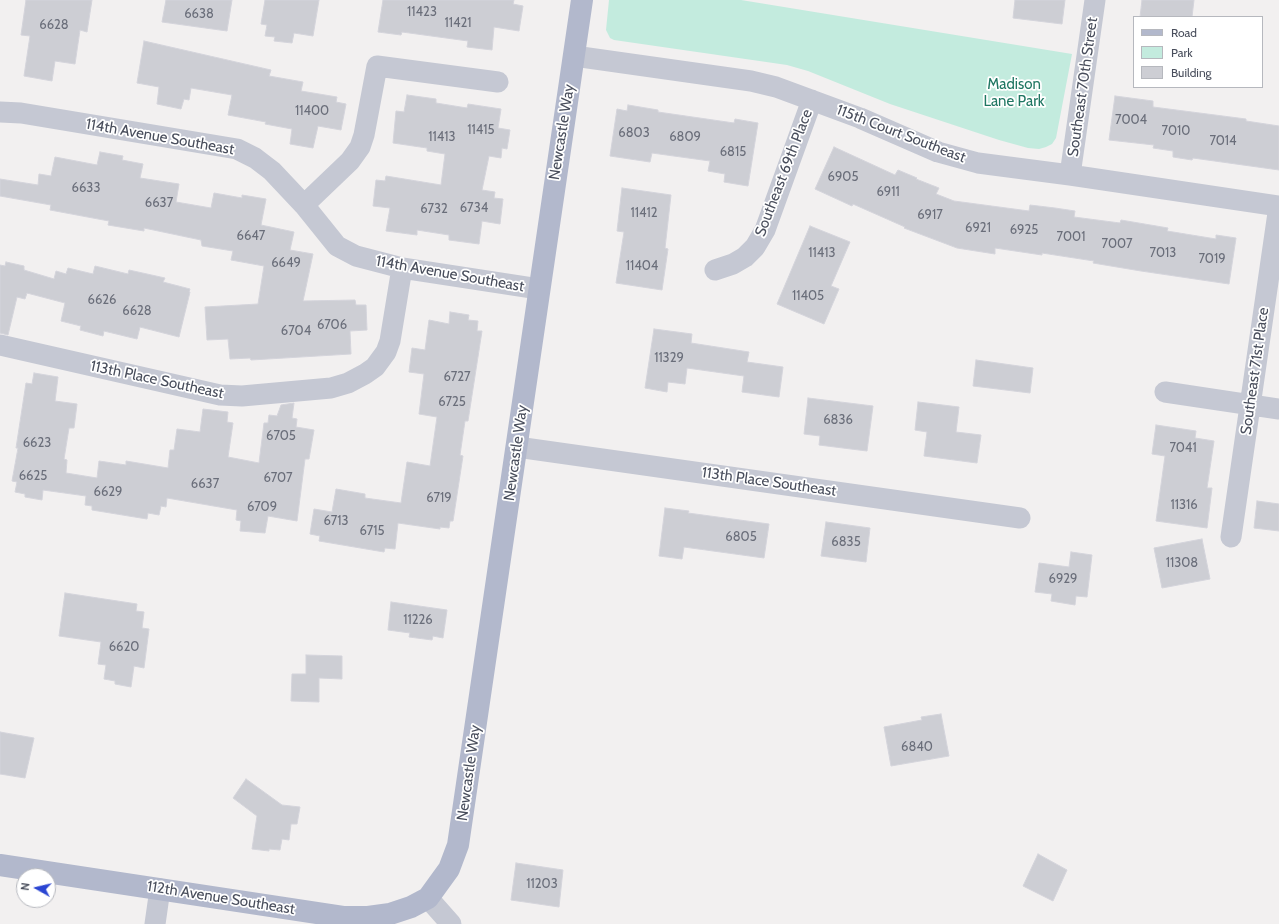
<!DOCTYPE html>
<html>
<head>
<meta charset="utf-8">
<style>
  body { margin:0 }
  #map { position:relative; width:1279px; height:924px; overflow:hidden; background:#f2f0f0; font-family:Cabin,sans-serif }
  canvas { display:block }
  .legend { position:absolute; left:1133px; top:16px; width:130px; height:72px; box-sizing:border-box; background:#fff; border:1px solid #b6b8be; margin:0; padding:5px 7px; list-style:none; font-size:12px; color:#494e5c }
  .legend li { display:flex; align-items:center; gap:8px; height:20px }
  .legend b { width:20px; border:1px solid #b6b8be }
  .north { position:absolute; left:16px; top:868px; width:40px; height:40px; box-sizing:border-box; background:#fff; border:1px solid #b6b8be; border-radius:50%; rotate:278deg; font-size:11px; font-weight:700; line-height:16px; text-align:center; color:#494e5c }
  .north::after { content:''; display:block; margin:auto; width:14px; height:18px; background:#2a45d2; clip-path:polygon(50% 0,100% 100%,50% 72%,0 100%) }
</style>
</head>
<body>
<div id="map">
<canvas width="1279" height="924"></canvas>
<ul class="legend">
<li><b style="height:5px;background:#b2b8cc"></b>Road</li>
<li><b style="height:11px;background:#c3ebde"></b>Park</li>
<li><b style="height:11px;background:#cdced4"></b>Building</li>
</ul>
<div class="north">N</div>
</div>
<script>
const c = document.querySelector('canvas').getContext('2d');
c.lineJoin = 'round';
function fillPath(path, color) {
  c.fillStyle = color;
  c.fill(path, 'evenodd');
}
function poly(rows) {
  const path = new Path2D();
  for (const r of rows) {
    path.moveTo(r[0], r[1]);
    for (let i = 2; i < r.length; i += 2) path.lineTo(r[i], r[i + 1]);
  }
  return path;
}
function strokePath(path, color, width, dash) {
  c.strokeStyle = color;
  c.lineWidth = width;
  c.lineCap = dash ? 'butt' : 'round';
  c.setLineDash(dash || []);
  c.stroke(path);
}
function drawText(font, color, halo, rows, align = 'center') {
  c.font = font + ' Cabin,sans-serif';
  c.lineWidth = 3.5;
  c.setLineDash([]);
  c.textBaseline = 'middle';
  c.strokeStyle = halo;
  c.fillStyle = color;
  for (const [text, x, y, turn = 0] of rows) {
    c.save();
    c.translate(x, y);
    c.rotate((+turn || 0) * Math.PI / 180);
    c.textAlign = isNaN(turn) ? turn : align;
    if (halo) c.strokeText(text, 0, 0);
    c.fillText(text, 0, 0);
    c.restore();
  }
}
const green = poly([
  [609,0,741,0,1072,54,1056,138,1052,144,1046,147,1039,149,1028,148,999,140,890,104,808,71,787,65,614,40,610,38,606,30]
]);
const building = poly([
  [26,0,92,0,87,32,80,30,75,64,55,61,52,81,24,76,30,36,21,35,26,0],
  [166,0,232,0,227,31,162,22,166,0],
  [265,0,319,0,313,36,294,33,292,43,274,41,275,37,265,36,267,25,261,24,265,0],
  [383,0,514,0,513,4,523,6,519,31,494,27,492,50,467,47,468,41,402,32,401,35,378,32,383,0],
  [1015,0,1065,0,1062,24,1013,18,1015,0],
  [1142,0,1194,0,1192,17,1140,17,1142,0],
  [144,41,271,70,269,76,303,82,301,91,337,97,336,102,346,104,341,130,318,126,313,148,290,144,292,129,265,124,266,122,228,115,232,95,191,88,189,100,184,99,181,109,157,104,159,87,137,83,144,41],
  [407,95,436,99,436,103,467,108,468,104,501,109,498,128,510,130,507,149,502,148,501,158,489,156,482,190,495,192,494,198,503,199,500,224,482,221,479,244,449,240,449,235,417,230,417,235,386,231,390,208,373,206,376,180,385,181,386,176,441,185,445,154,427,151,427,148,393,143,396,111,404,112,407,95],
  [1115,96,1153,101,1153,107,1246,119,1246,121,1279,126,1279,170,1193,158,1192,160,1173,157,1173,151,1153,148,1154,145,1109,140,1115,96],
  [628,105,658,110,658,112,734,123,735,119,758,123,748,186,724,182,725,174,708,171,710,161,652,153,650,162,610,156,617,109,627,111,628,105],
  [834,147,895,175,898,170,917,178,916,179,939,188,936,194,954,201,1029,211,1030,205,1055,208,1075,211,1074,217,1120,223,1121,220,1168,228,1167,231,1216,239,1216,235,1236,238,1229,284,1141,271,1093,263,1094,261,1042,253,1042,255,995,248,995,254,957,248,904,228,905,227,853,204,852,206,815,189,834,147],
  [100,152,123,156,122,160,143,164,140,178,179,184,176,202,211,208,214,193,242,198,242,195,266,199,261,225,294,232,290,250,313,254,303,301,355,300,356,305,366,305,367,330,350,331,351,354,251,360,250,358,230,359,228,339,207,340,205,307,258,304,264,266,231,260,233,251,202,246,201,240,144,228,144,231,108,225,109,221,50,210,51,205,0,196,0,179,38,185,39,174,51,176,55,157,97,165,100,152],
  [622,188,671,195,665,248,668,249,662,290,616,283,624,232,617,231,622,188],
  [810,226,850,242,831,286,839,289,824,324,777,304,810,226],
  [6,262,24,266,24,270,54,279,56,271,66,274,68,268,93,274,95,266,128,274,129,270,165,278,163,282,190,289,189,292,190,292,179,337,140,327,137,339,104,331,103,336,80,330,81,326,61,321,65,303,27,293,25,299,17,297,8,335,0,333,0,265,5,266,6,262],
  [450,312,469,315,468,320,478,321,477,331,482,331,468,421,465,421,460,455,463,456,453,521,450,521,449,528,440,527,440,529,398,523,395,549,385,548,384,552,319,541,320,536,310,534,314,509,332,512,336,489,365,494,365,498,401,503,407,462,430,466,437,417,419,414,424,374,409,372,412,348,425,350,429,320,449,324,450,312],
  [654,329,692,334,691,343,749,352,747,362,783,367,779,397,742,392,744,376,687,368,685,384,668,382,667,392,645,388,654,329],
  [976,360,1033,368,1030,393,973,386,976,360],
  [34,373,58,377,55,401,77,404,74,428,69,428,64,459,67,460,66,473,97,478,99,461,126,465,126,461,168,468,170,450,174,450,177,429,200,432,203,409,228,412,227,422,233,423,228,457,259,463,264,423,268,423,269,415,277,416,281,405,294,403,292,418,297,419,296,427,314,430,309,459,305,459,297,521,268,516,265,533,240,531,241,521,236,520,237,510,167,498,166,507,161,506,159,515,148,513,147,519,92,510,92,506,85,505,86,496,43,490,42,500,25,497,25,494,15,492,17,482,12,481,18,448,16,448,26,383,32,384,34,373],
  [808,398,873,406,867,451,819,445,820,436,804,434,808,398],
  [918,402,959,407,956,432,981,435,977,463,924,456,927,432,915,430,918,402],
  [1156,425,1196,431,1195,438,1214,441,1207,488,1212,488,1207,528,1156,521,1165,456,1152,454,1156,425],
  [1257,501,1279,504,1279,531,1254,528,1257,501],
  [665,508,689,511,688,513,769,524,764,558,684,547,682,559,659,556,665,508],
  [826,522,870,528,866,562,821,556,826,522],
  [1202,539,1210,579,1162,588,1154,548,1202,539],
  [1071,552,1092,555,1087,597,1076,596,1075,605,1051,601,1052,594,1035,592,1039,563,1069,567,1071,552],
  [65,593,137,604,136,611,144,612,142,628,149,629,144,668,134,666,131,687,115,684,115,681,104,679,106,665,98,664,101,642,59,636,65,593],
  [391,602,447,610,443,638,433,636,432,640,409,637,410,633,388,630,391,602],
  [306,655,342,656,342,679,319,678,319,702,291,701,292,674,306,674,306,655],
  [941,714,949,756,891,766,884,727,922,720,921,717,941,714],
  [0,732,34,738,25,778,0,774,0,732],
  [246,779,282,805,300,807,297,824,291,824,289,840,282,839,280,850,269,849,269,851,252,849,257,816,233,798,246,779],
  [1038,854,1067,870,1053,901,1023,886,1038,854],
  [516,863,563,870,559,907,511,900,516,863]
]);
const minor = poly([
  [574,56,751,81,776,87,860,118,938,152,978,163,1070,175,1279,206],
  [0,112,21,113,237,149,255,158,272,171,304,205,337,246,356,256,402,268,539,289],
  [1070,175,1095,0],
  [304,205,350,161,360,147,364,135,377,66,498,82],
  [715,270,733,264,745,257,755,247,765,230,812,100],
  [0,345,220,395,242,396,331,388,348,383,365,374,375,367,386,352,390,341,402,268],
  [1165,392,1279,409],
  [517,447,1020,518],
  [1231,537,1279,206],
  [428,898,451,924],
  [155,924,160,889]
]);
const major = poly([
  [0,865,343,917,368,917,390,914,411,907,428,898,449,869,458,845,582,0]
]);
const numberNames = [
  ["11423",422,12],
  ["6638",199,14],
  ["11421",458,23],
  ["6628",54,25],
  ["11400",312,111],
  ["7004",1131,120],
  ["11415",481,130],
  ["7010",1176,131],
  ["6803",634,133],
  ["11413",442,137],
  ["6809",685,137],
  ["7014",1223,141],
  ["6815",733,152],
  ["6905",843,177],
  ["6633",86,188],
  ["6911",888,192],
  ["6637",159,203],
  ["6734",474,208],
  ["6732",434,209],
  ["11412",644,213],
  ["6917",930,215],
  ["6921",978,228],
  ["6925",1024,230],
  ["6647",251,236],
  ["7001",1071,237],
  ["7007",1117,244],
  ["11413",822,253],
  ["7013",1163,253],
  ["7019",1212,259],
  ["6649",286,263],
  ["11404",642,266],
  ["11405",808,296],
  ["6626",102,300],
  ["6628",137,311],
  ["6706",332,325],
  ["6704",296,331],
  ["11329",669,358],
  ["6727",457,377],
  ["6725",452,402],
  ["6836",838,420],
  ["6705",281,436],
  ["6623",37,443],
  ["7041",1183,448],
  ["6625",33,476],
  ["6707",278,478],
  ["6637",205,484],
  ["6629",108,492],
  ["6719",439,498],
  ["11316",1184,505],
  ["6709",262,507],
  ["6713",336,521],
  ["6715",372,531],
  ["6805",741,537],
  ["6835",846,542],
  ["11308",1182,563],
  ["6929",1063,579],
  ["11226",418,620],
  ["6620",124,647],
  ["6840",917,747],
  ["11203",542,884]
];
const parkNames = [
  ["Madison",1014,85],
  ["Lane Park",1014,102]
];
const streetNames = [
  ["Southeast 70th Street",1083,87,-82],
  ["Newcastle Way",562,132,-81],
  ["115th Court Southeast",901,134,21],
  ["114th Avenue Southeast",160,137,10],
  ["Southeast 69th Place",784,173,-69],
  ["114th Avenue Southeast",450,274,10],
  ["Southeast 71st Place",1255,371,-82],
  ["113th Place Southeast",157,380,12],
  ["Newcastle Way",516,453,-82],
  ["113th Place Southeast",769,482,8],
  ["Newcastle Way",469,773,-82],
  ["112th Avenue Southeast",221,898,9]
];
fillPath(green, '#c3ebde');
fillPath(building, '#cdced4');
strokePath(building, '#d4d4db', 1);
strokePath(minor, '#c5c8d3', 21);
strokePath(major, '#b2b8cc', 22);
drawText('13px', '#6a6e7a', null, numberNames);
drawText('15px', '#207763', '#fff', parkNames);
drawText('15px', '#494e5c', '#fff', streetNames);
</script>
</body>
</html>
